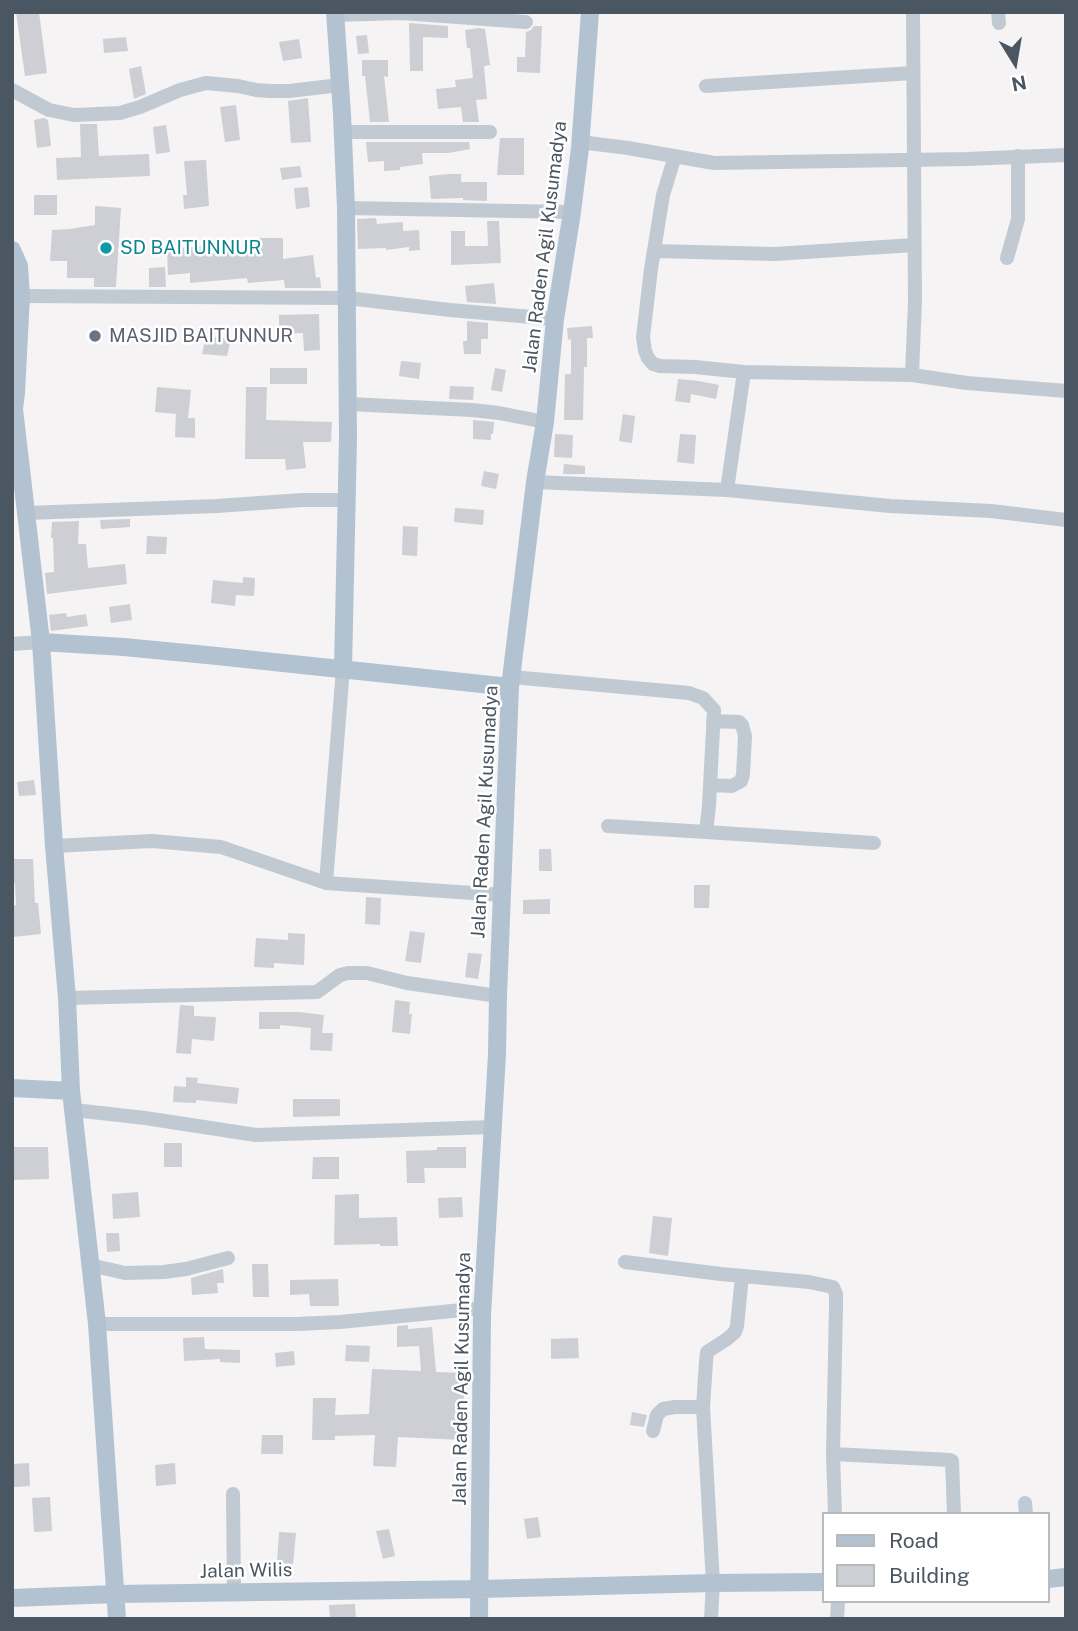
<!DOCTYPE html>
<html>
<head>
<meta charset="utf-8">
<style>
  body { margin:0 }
  #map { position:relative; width:1078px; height:1631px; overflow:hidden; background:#f5f3f3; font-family:"Public Sans",sans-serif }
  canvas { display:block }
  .frame { position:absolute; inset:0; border:14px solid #4a5661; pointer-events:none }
  .legend { position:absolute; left:822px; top:1512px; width:228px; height:91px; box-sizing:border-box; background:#fff; border:2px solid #b7bbc0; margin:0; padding:9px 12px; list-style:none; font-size:21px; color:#4a5661 }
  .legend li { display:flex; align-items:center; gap:14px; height:35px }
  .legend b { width:35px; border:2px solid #b7bbc0 }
  .north { position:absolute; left:980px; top:28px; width:70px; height:70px; -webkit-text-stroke:5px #fff; paint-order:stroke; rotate:169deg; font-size:19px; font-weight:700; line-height:28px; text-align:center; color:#4a5661 }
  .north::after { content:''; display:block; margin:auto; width:24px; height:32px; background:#4a5661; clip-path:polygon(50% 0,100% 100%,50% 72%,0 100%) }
</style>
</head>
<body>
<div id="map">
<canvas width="1078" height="1631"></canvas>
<div class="frame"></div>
<ul class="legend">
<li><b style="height:9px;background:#b3c2d1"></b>Road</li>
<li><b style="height:19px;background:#cdcfd5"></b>Building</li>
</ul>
<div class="north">N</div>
</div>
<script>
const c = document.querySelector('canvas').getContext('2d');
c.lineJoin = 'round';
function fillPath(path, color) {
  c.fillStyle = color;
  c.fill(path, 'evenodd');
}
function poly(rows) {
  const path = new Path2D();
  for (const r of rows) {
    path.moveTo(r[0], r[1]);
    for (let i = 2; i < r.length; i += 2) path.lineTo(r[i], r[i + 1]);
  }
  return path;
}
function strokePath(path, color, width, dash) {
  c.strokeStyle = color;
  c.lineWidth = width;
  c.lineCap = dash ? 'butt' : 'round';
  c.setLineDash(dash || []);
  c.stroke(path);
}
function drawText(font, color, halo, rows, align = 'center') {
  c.font = font + ' "Public Sans",sans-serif';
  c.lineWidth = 5;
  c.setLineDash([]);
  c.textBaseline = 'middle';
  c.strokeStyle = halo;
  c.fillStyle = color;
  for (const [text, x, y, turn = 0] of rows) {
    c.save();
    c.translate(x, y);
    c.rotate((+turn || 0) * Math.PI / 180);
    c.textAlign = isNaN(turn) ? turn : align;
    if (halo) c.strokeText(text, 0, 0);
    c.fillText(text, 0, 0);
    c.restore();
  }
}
const building = poly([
  [16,12,39,12,47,73,25,76],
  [409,23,448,26,448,38,423,37,423,71,410,71],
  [534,26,542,26,540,73,517,72,517,57,525,57,526,32,531,30],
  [479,28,485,29,490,65,484,66,487,99,476,100,479,122,463,122,461,107,438,109,436,89,456,87,455,80,473,78,470,48,467,48,465,30],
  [367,35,369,53,358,54,356,36],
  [126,37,128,51,104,53,103,39],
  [299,39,302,58,283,61,279,42],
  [362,60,388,60,388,77,384,76,389,122,370,122,365,76,362,76],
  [141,66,146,94,134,99,129,69],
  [308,98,311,142,291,143,288,101],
  [236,105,240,140,225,142,220,107],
  [44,118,48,120,51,146,37,148,34,120],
  [80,124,97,124,99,156,149,154,150,176,57,180,56,158,81,157],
  [166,125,170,152,156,154,153,127],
  [500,138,524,138,524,175,497,175],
  [366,142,469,142,470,149,448,153,422,153,423,164,400,167,400,170,384,171,384,161,368,162],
  [206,160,209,206,184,209,183,195,187,195,184,161],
  [300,166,302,177,282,180,280,168],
  [449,174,461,174,461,182,487,182,487,201,463,200,463,198,431,199,429,176],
  [308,187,310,207,296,209,294,188],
  [34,195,57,195,57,215,34,215],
  [95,206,121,208,116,287,94,287,94,278,67,278,67,261,50,261,52,230,70,229,95,225],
  [376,218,377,224,403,222,403,231,419,230,420,250,409,251,409,247,386,250,386,248,358,249,357,219],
  [487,221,499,221,501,263,451,265,451,231,465,231,465,246,488,246],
  [252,238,283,238,283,259,313,255,316,278,320,277,321,288,285,288,284,280,248,283,247,278,190,283,190,273,168,275,167,249,204,246,204,254,253,250],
  [165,267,166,287,149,287,149,268],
  [494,283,496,304,467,302,465,286],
  [319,314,320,350,304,351,303,333,279,334,279,315],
  [467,321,488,323,488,339,481,339,481,354,464,354,463,341,467,341],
  [592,326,593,338,587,338,587,367,584,367,583,420,564,420,565,374,571,374,571,339,568,340,567,328],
  [206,336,231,339,227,356,202,354],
  [401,361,421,363,419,379,399,376],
  [270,368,307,368,307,384,270,384],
  [495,368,506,370,502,392,491,390],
  [678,379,699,381,719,385,716,399,691,394,690,403,675,401],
  [450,386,474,387,473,400,449,399],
  [157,387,191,390,188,418,195,418,195,438,175,437,176,414,155,412],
  [246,387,267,387,266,420,332,422,331,442,303,442,306,468,286,470,285,459,245,459],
  [623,414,635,416,632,443,619,441],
  [473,420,494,422,493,434,491,434,491,440,473,439],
  [555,434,573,435,572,458,554,457],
  [680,434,696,435,694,464,677,462],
  [564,464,585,466,585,474,563,474],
  [484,471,499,474,496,489,481,486],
  [455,508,484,510,483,525,454,522],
  [130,519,130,527,101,529,100,520],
  [79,521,78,544,86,544,88,568,125,564,127,584,47,594,45,573,54,572,53,538,51,538,52,522],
  [403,526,418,527,417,556,402,555],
  [147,536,167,537,166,554,146,554],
  [243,577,255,578,254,596,236,595,235,606,211,603,213,580,243,583],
  [130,604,132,620,111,623,109,607],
  [66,613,67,617,86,614,88,626,51,631,49,615],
  [34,780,36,795,19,796,17,782],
  [539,849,551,849,552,871,539,871],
  [12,859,33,859,35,903,38,903,41,934,13,937,12,906,16,905,15,883,12,883],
  [694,885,710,885,709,908,694,908],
  [366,897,381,898,380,925,365,924],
  [550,899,550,914,523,914,523,900],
  [410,931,425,933,421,963,405,961],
  [288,933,305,934,304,965,274,963,274,968,254,967,256,938,288,940],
  [468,953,482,954,478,979,465,977],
  [395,1000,410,1002,409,1014,412,1014,410,1034,392,1032],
  [180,1005,194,1006,194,1016,216,1017,214,1041,192,1039,191,1054,176,1053],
  [259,1012,299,1012,324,1015,322,1033,333,1033,332,1051,310,1050,311,1028,280,1025,280,1029,259,1029],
  [186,1077,198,1078,197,1083,239,1088,237,1104,196,1100,196,1103,173,1102,174,1086,186,1087],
  [293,1099,340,1099,340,1116,293,1117],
  [164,1143,182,1143,182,1167,164,1167],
  [12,1147,48,1147,49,1179,12,1180],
  [437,1147,466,1147,466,1168,424,1168,425,1183,407,1183,406,1151,437,1150],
  [313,1157,339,1157,339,1179,312,1179],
  [138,1192,140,1217,113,1219,112,1194],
  [359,1194,359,1218,397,1217,398,1246,380,1246,380,1244,334,1245,335,1195],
  [462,1197,463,1217,439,1218,438,1198],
  [653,1216,672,1218,668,1256,649,1253],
  [106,1233,119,1233,120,1251,107,1252],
  [252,1264,268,1264,269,1297,253,1297],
  [223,1269,224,1283,217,1283,218,1293,192,1295,191,1278],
  [338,1279,339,1306,310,1306,309,1294,290,1295,290,1280],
  [408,1325,408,1329,432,1327,436,1372,465,1373,462,1440,398,1437,396,1467,373,1466,375,1435,335,1436,335,1440,312,1440,313,1398,336,1398,335,1415,369,1414,372,1369,421,1371,419,1346,397,1347,397,1326],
  [204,1337,205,1349,240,1350,240,1363,220,1362,220,1359,184,1361,183,1338],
  [578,1338,579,1358,551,1359,551,1339],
  [346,1345,370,1346,369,1362,345,1361],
  [294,1351,295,1365,276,1367,275,1353],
  [632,1412,647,1415,644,1427,630,1425],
  [262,1435,283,1435,283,1454,261,1454],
  [29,1463,30,1486,14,1487,13,1464],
  [175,1463,176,1484,156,1486,155,1465],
  [50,1497,52,1531,34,1532,32,1498],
  [538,1517,541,1537,527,1539,524,1519],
  [389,1529,395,1556,383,1559,376,1531],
  [279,1532,296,1533,293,1564,277,1563],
  [355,1604,356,1619,330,1619,329,1605]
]);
const minor = poly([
  [998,12,999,23],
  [335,15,402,13,526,22],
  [706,86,913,73],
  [12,90,49,110,74,115,120,113,140,107,180,90,206,83,238,86,256,90,270,91,289,91,340,85],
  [343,132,490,132],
  [580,142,628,148,714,163,967,159,1066,155],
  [675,156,663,195,651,269,643,337,645,351,648,358,653,364,660,366,695,367,744,372],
  [346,208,572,212],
  [655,251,775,254,914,245],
  [1007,258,1018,219,1018,156],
  [21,296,347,298,450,310,555,319],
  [912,375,915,301,913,12],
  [348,404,472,410,499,413,545,422],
  [535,482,727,490,890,506,991,511,1066,520],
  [727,490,744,372,912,375,967,383,1066,391],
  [27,513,217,506,302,500,347,500],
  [12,644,41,642],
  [512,677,689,693,703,698,714,710,709,806,706,832,874,843],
  [710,785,732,786,741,781,743,775,745,736,742,725,739,722,713,721],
  [608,826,706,832],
  [54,846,152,841,221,847,326,883,502,895],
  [326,883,343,668],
  [67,998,317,992,340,975,348,973,367,973,407,983,498,996],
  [74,1110,145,1118,256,1135,492,1127],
  [625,1262,721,1274,809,1282,833,1287,836,1294,836,1306,833,1454,835,1514],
  [90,1265,125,1273,164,1272,186,1269,228,1258],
  [97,1324,297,1324,340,1322,483,1308],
  [653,1431,657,1415,663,1409,675,1407,703,1407],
  [833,1454,950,1460,952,1461,954,1514],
  [233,1494,234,1593],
  [1025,1503,1026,1514],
  [711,1619,713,1583,703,1407,706,1362,707,1352,727,1339,735,1332,737,1326,742,1276],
  [837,1619,838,1601]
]);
const major = poly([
  [335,12,342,114,346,208,348,438,343,668],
  [12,250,19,266,21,296,16,393,14,409,12,413],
  [14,409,41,642,124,647,217,656,510,687],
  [41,642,54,846,67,998,71,1091,97,1324,117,1619],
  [12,1088,71,1091],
  [1048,1579,1066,1577],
  [12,1598,115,1594,481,1589,713,1583,824,1582],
  [479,1619,482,1315,497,1054,498,996,510,687,535,482,545,422,555,319,572,212,580,148,590,12]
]);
const markers = [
  [106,248,7,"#0f9aa8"],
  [95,336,7,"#6b7280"]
];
const streetNames = [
  ["Jalan Raden Agil Kusumadya",545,247,-83],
  ["Jalan Raden Agil Kusumadya",485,812,-87],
  ["Jalan Raden Agil Kusumadya",462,1379,-89],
  ["Jalan Wilis",246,1571,-1]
];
const cultureNames = [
  ["SD BAITUNNUR",120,248]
];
const worshipNames = [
  ["MASJID BAITUNNUR",109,336]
];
fillPath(building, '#cdcfd5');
strokePath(minor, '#c1cad2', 14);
strokePath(major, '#b3c2d1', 18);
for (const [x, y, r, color] of markers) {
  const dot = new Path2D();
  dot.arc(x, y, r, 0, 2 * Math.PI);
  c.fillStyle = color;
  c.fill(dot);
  strokePath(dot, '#fff', 2.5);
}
drawText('19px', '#4a5661', '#fff', streetNames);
drawText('19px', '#0d838f', '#fff', cultureNames, 'left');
drawText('19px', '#5b616d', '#fff', worshipNames, 'left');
</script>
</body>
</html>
